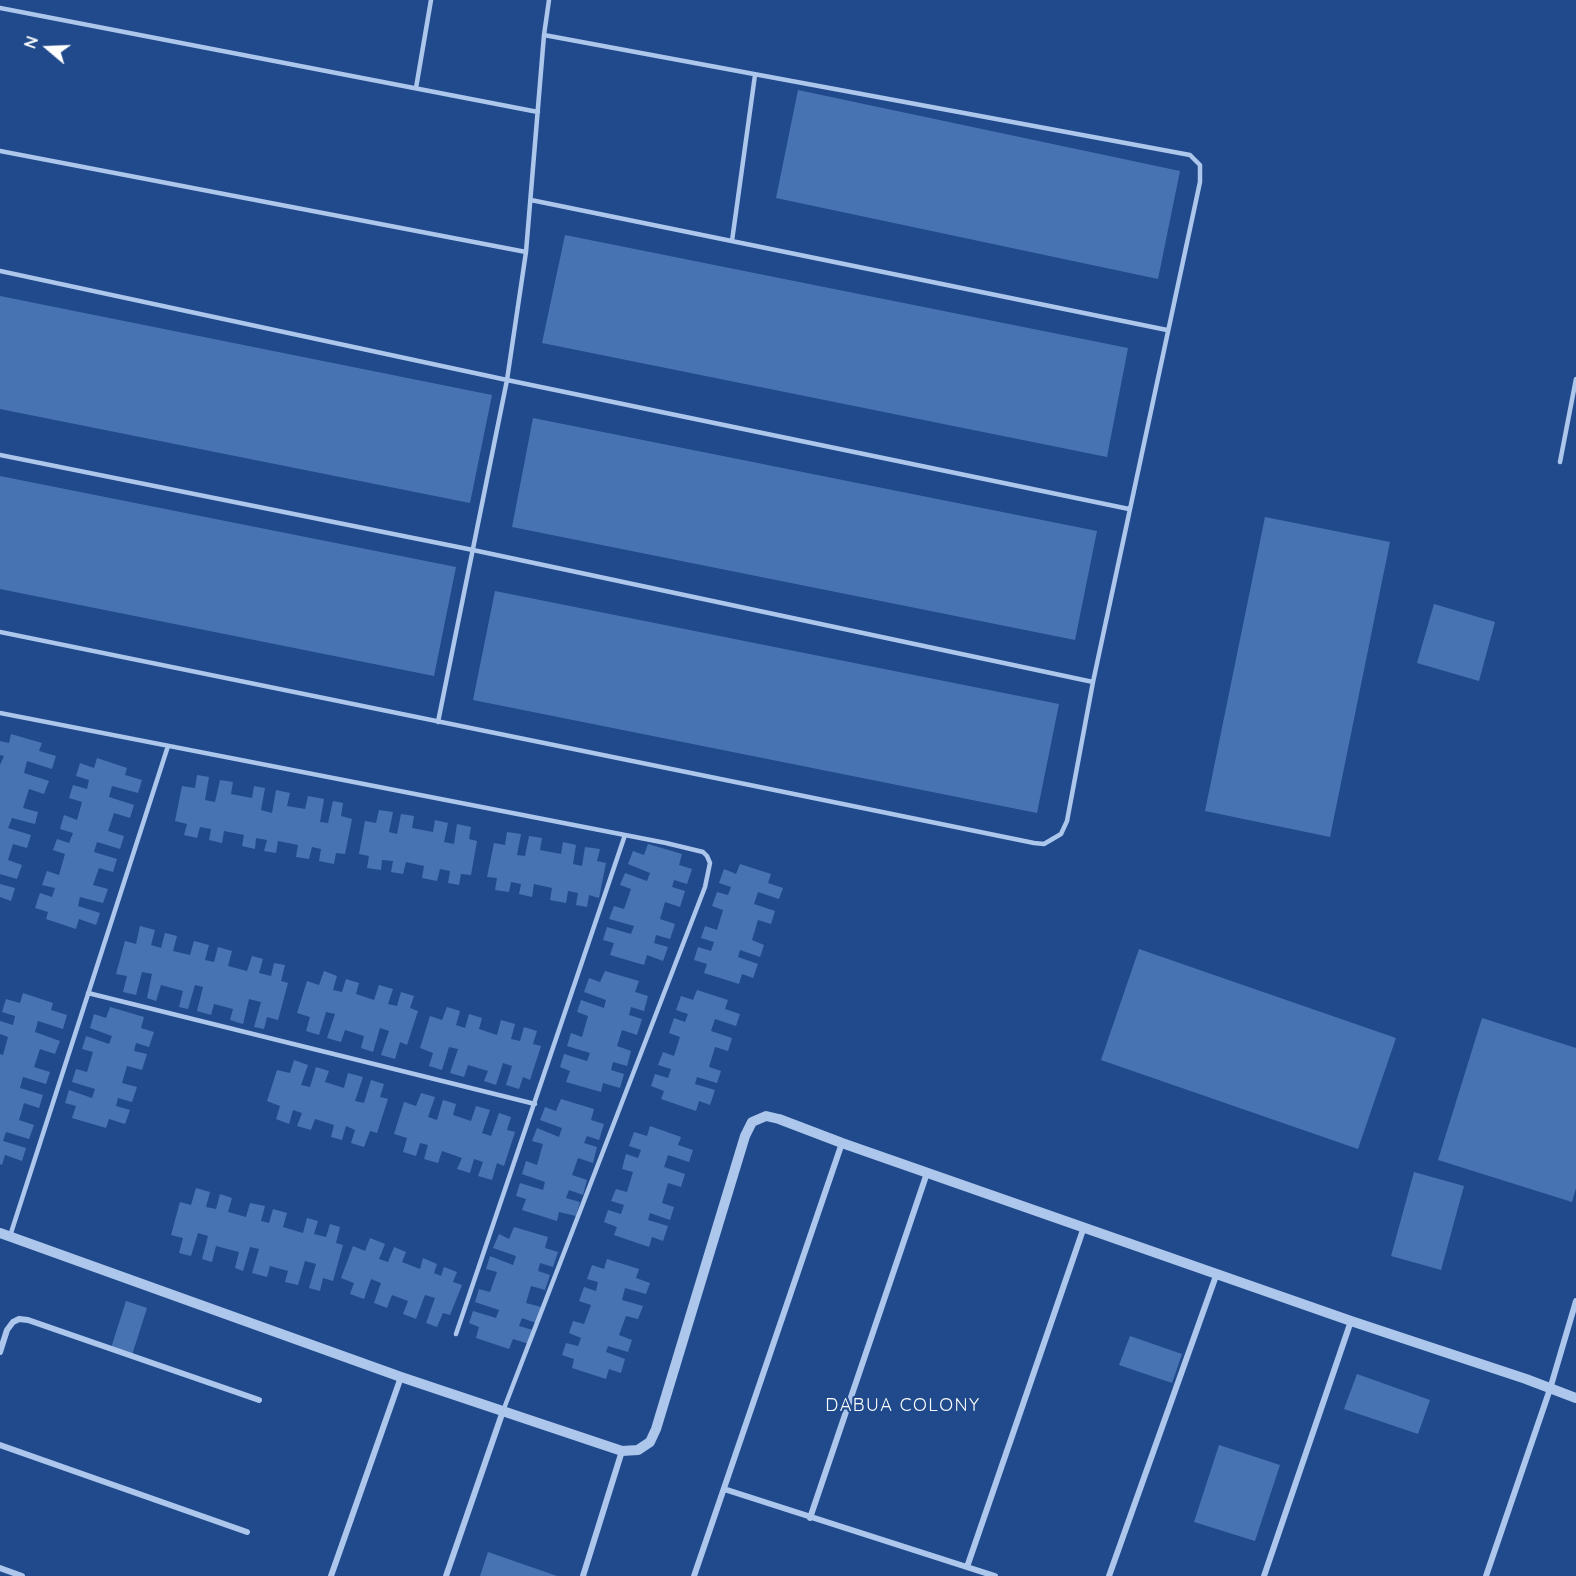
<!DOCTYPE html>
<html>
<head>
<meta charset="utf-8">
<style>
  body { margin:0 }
  #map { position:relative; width:1576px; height:1576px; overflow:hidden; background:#204a8b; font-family:Quicksand,sans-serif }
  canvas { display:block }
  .north { position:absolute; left:18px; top:18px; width:60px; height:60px; -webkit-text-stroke:4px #204a8b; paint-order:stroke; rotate:289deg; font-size:16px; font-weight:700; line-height:24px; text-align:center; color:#fff }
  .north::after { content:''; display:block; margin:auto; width:21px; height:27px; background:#fff; clip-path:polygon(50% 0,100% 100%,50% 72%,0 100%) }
</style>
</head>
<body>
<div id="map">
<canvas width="1576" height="1576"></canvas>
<div class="north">N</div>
</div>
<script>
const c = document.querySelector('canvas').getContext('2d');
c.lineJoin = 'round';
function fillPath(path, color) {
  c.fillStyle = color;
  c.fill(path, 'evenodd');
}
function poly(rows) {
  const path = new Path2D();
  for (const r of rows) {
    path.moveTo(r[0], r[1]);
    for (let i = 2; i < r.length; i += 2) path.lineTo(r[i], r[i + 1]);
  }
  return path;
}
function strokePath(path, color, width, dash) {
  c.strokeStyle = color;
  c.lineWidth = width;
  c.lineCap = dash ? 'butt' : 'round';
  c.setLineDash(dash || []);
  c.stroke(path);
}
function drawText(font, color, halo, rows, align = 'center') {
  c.font = font + ' Quicksand,sans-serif';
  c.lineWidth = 4.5;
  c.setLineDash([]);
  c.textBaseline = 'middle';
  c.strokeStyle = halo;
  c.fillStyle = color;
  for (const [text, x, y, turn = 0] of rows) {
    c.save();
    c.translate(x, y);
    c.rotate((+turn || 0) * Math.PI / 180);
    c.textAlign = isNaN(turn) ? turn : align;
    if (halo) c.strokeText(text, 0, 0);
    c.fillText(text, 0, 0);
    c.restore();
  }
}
const building = poly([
  [798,90,1180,171,1158,279,776,198],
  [565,235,1128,348,1107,457,542,343],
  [0,296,492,395,470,503,0,409],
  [533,418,1097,531,1075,640,512,527],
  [0,476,456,567,434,676,0,589],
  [1265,517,1390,542,1330,837,1205,811],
  [495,591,1059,704,1037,813,473,700],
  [1434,604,1495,622,1479,681,1417,663],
  [11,734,42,743,39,751,56,756,52,769,27,761,24,773,49,781,44,794,29,789,23,808,38,812,35,824,12,818,8,828,31,835,27,848,13,844,8,860,22,865,17,879,0,874,0,765,4,756,0,755,0,741,9,743],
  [97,758,127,768,125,775,142,780,138,793,112,786,109,797,134,805,130,818,114,813,108,831,124,836,120,849,97,842,94,852,117,859,113,872,99,868,93,885,108,889,103,903,80,897,78,906,100,913,96,925,79,919,76,929,46,919,48,912,35,908,40,893,52,897,55,888,42,885,47,871,59,875,65,854,53,850,57,839,69,843,73,833,60,829,64,815,77,820,82,802,69,798,73,785,87,789,89,780,76,776,80,763,94,768],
  [197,775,209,777,205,800,215,802,220,780,233,782,231,794,252,798,254,786,265,788,261,810,272,813,276,790,290,793,287,806,305,809,308,796,324,799,320,822,328,823,333,801,343,803,341,816,352,819,345,854,336,853,334,864,319,861,321,849,312,847,309,859,296,857,298,845,278,841,276,853,264,851,267,840,256,838,255,849,242,846,244,835,224,831,222,843,209,840,211,829,200,827,197,838,184,835,187,824,175,821,182,786,195,788],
  [379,810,393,812,389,832,397,834,401,814,414,816,412,828,433,832,435,820,448,823,444,842,454,844,457,824,471,827,469,839,477,841,471,875,461,874,459,885,448,883,450,871,440,869,437,881,422,878,424,866,406,862,403,874,391,872,393,861,382,860,381,870,367,868,369,856,359,854,365,821,376,823],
  [507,832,521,834,517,855,525,856,529,836,542,838,540,850,561,854,563,842,576,845,573,864,582,866,585,847,600,849,597,861,606,863,599,898,589,895,587,907,576,905,578,893,568,891,566,903,550,900,552,888,534,884,532,897,519,894,521,884,511,882,509,892,495,890,497,878,487,877,494,843,505,845],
  [648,844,682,854,679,865,692,869,687,884,674,880,672,887,685,891,680,907,665,902,660,919,675,924,670,939,656,935,654,943,668,947,663,961,647,955,644,965,610,955,614,943,603,940,607,927,631,934,634,926,609,919,614,906,624,909,631,889,620,885,625,873,647,881,650,873,628,864,633,851,644,855],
  [740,864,771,874,768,883,783,888,779,899,758,892,754,904,775,911,771,924,758,920,752,940,764,945,760,957,740,950,738,957,758,964,753,978,742,974,739,984,704,973,707,964,694,960,698,947,711,951,714,942,701,938,705,926,717,930,723,910,712,906,717,892,728,895,731,887,719,883,724,869,736,874],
  [0,884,15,888,11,901,0,897],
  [140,926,155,930,151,945,161,948,165,933,177,936,173,951,190,955,194,941,209,945,205,960,214,962,218,947,232,951,228,966,247,971,252,956,263,959,259,973,271,976,274,963,285,965,281,981,288,983,278,1020,267,1017,264,1029,254,1027,261,1002,249,999,243,1024,230,1020,233,1009,214,1004,211,1015,197,1011,203,987,195,985,188,1009,179,1007,183,991,161,985,156,1001,147,998,152,974,142,972,136,995,123,992,127,976,116,974,125,941,136,944],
  [1139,949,1396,1038,1358,1149,1101,1060],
  [324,971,337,976,333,990,342,992,346,979,359,983,356,994,374,1000,379,985,393,989,388,1004,397,1006,401,992,414,996,410,1008,418,1011,407,1045,400,1042,395,1059,381,1055,389,1031,380,1028,373,1052,361,1048,364,1036,345,1030,341,1042,327,1038,335,1014,326,1012,319,1035,306,1031,310,1017,297,1013,307,981,319,985],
  [605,971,639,981,635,992,648,996,644,1011,631,1007,629,1015,642,1019,637,1035,622,1030,617,1046,631,1051,627,1066,613,1062,611,1070,624,1074,620,1088,603,1083,601,1092,566,1082,570,1071,560,1067,564,1054,587,1061,590,1053,567,1046,571,1033,582,1037,588,1016,577,1012,581,1000,604,1008,606,1000,584,992,589,978,600,982],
  [697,990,728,1000,725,1009,740,1014,736,1026,715,1019,711,1031,732,1038,728,1051,715,1047,709,1067,721,1071,717,1083,697,1077,695,1084,715,1090,710,1105,699,1101,696,1111,661,1099,664,1091,651,1086,655,1074,668,1078,671,1069,658,1065,663,1052,674,1056,680,1037,669,1033,674,1018,685,1022,688,1014,676,1010,681,996,693,1000],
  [23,993,53,1003,51,1010,67,1015,63,1029,38,1021,35,1032,60,1041,55,1054,40,1049,34,1067,50,1072,46,1084,23,1077,20,1088,43,1095,39,1108,24,1103,19,1120,34,1125,29,1139,6,1132,3,1141,26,1148,22,1161,5,1155,2,1165,0,1164,0,1054,3,1055,8,1037,0,1034,0,1021,13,1025,15,1016,2,1012,6,999,20,1003],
  [110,1007,144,1017,141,1028,154,1032,149,1047,136,1043,134,1051,147,1054,142,1070,127,1066,122,1083,137,1087,132,1102,118,1098,116,1106,130,1110,125,1124,109,1119,106,1128,72,1118,76,1106,65,1103,69,1090,92,1098,95,1089,72,1082,76,1069,87,1072,93,1052,82,1049,86,1036,109,1044,112,1036,90,1028,94,1014,106,1018],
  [447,1007,460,1011,456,1025,465,1028,469,1014,482,1018,479,1029,497,1035,501,1020,515,1024,511,1039,520,1041,524,1027,537,1031,533,1044,541,1046,530,1080,523,1077,519,1089,506,1085,512,1066,503,1063,496,1085,484,1081,488,1071,468,1065,464,1077,450,1073,458,1049,449,1047,442,1070,429,1066,433,1053,420,1048,430,1016,442,1020],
  [1482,1018,1576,1048,1576,1188,1572,1202,1438,1160],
  [294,1060,308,1065,301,1085,310,1087,316,1067,329,1071,325,1082,344,1088,348,1073,363,1077,355,1101,364,1103,371,1080,384,1084,380,1097,388,1099,377,1133,370,1131,364,1147,351,1143,355,1130,346,1126,342,1140,331,1137,334,1125,315,1119,311,1130,297,1126,302,1113,293,1110,289,1124,276,1119,280,1106,267,1101,277,1070,290,1073],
  [421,1093,435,1097,428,1117,437,1120,443,1100,456,1104,453,1115,471,1121,476,1106,490,1110,482,1133,491,1136,499,1113,511,1117,507,1130,515,1132,504,1166,497,1163,492,1180,478,1176,483,1162,474,1159,470,1173,457,1169,462,1158,442,1151,438,1163,424,1159,428,1145,420,1143,416,1156,403,1152,407,1138,394,1134,404,1102,416,1106],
  [561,1099,594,1109,591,1120,604,1124,599,1140,587,1136,584,1143,597,1147,593,1163,578,1158,572,1175,587,1180,583,1195,569,1190,566,1198,580,1202,576,1216,559,1212,557,1221,522,1210,526,1199,516,1196,520,1183,543,1190,545,1182,522,1174,526,1161,537,1165,543,1144,532,1141,537,1128,559,1137,562,1128,540,1120,545,1107,556,1111],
  [650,1126,681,1137,678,1145,693,1150,689,1162,668,1155,664,1167,685,1174,681,1187,668,1183,662,1203,674,1207,670,1220,650,1213,648,1220,668,1226,663,1241,652,1237,649,1247,614,1235,617,1227,604,1222,608,1210,621,1214,624,1205,611,1201,616,1189,627,1192,633,1172,622,1169,626,1154,638,1158,641,1150,629,1146,634,1132,647,1136],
  [1414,1172,1464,1186,1441,1270,1391,1256],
  [196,1188,210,1192,206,1207,216,1209,220,1194,232,1198,228,1212,246,1217,250,1203,265,1206,261,1221,269,1223,273,1209,287,1213,283,1227,303,1233,307,1218,318,1221,314,1234,326,1237,330,1224,340,1227,336,1243,343,1245,333,1281,323,1278,320,1291,309,1288,316,1264,305,1261,298,1285,285,1282,288,1271,270,1266,267,1277,252,1273,259,1249,250,1247,243,1271,235,1268,239,1252,216,1246,212,1262,202,1259,208,1236,198,1233,191,1256,179,1253,183,1238,171,1235,180,1202,191,1205],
  [514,1227,548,1237,545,1248,558,1252,553,1267,540,1263,538,1271,550,1275,545,1290,531,1286,526,1303,541,1307,536,1323,522,1318,519,1326,533,1330,529,1344,513,1339,509,1349,476,1338,479,1327,469,1323,473,1311,496,1318,499,1310,475,1302,479,1289,490,1292,497,1272,486,1269,490,1256,513,1265,516,1256,493,1248,499,1234,509,1239],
  [370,1238,385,1244,379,1259,388,1262,394,1247,406,1252,402,1262,420,1269,423,1258,437,1264,434,1273,441,1276,444,1267,457,1272,453,1282,462,1285,450,1315,443,1313,437,1327,426,1323,435,1298,425,1295,416,1319,403,1314,408,1301,392,1295,387,1308,374,1303,381,1283,371,1279,364,1299,350,1294,354,1283,341,1278,353,1246,365,1251],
  [607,1259,639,1269,636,1278,650,1283,646,1294,625,1288,622,1300,643,1306,638,1319,626,1316,619,1335,632,1340,628,1352,608,1346,606,1352,625,1359,621,1373,609,1369,606,1379,572,1368,574,1359,562,1355,566,1343,578,1346,581,1338,569,1333,573,1321,584,1324,591,1305,579,1301,584,1287,596,1291,598,1282,587,1279,592,1265,604,1269],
  [126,1301,147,1308,132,1355,111,1348],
  [1130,1336,1182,1354,1172,1383,1119,1365],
  [1357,1374,1430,1400,1418,1434,1344,1409],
  [1219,1445,1280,1465,1255,1541,1194,1522],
  [488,1552,557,1576,480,1576]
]);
const service = poly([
  [0,8,538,112],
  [416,88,431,0],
  [0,151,526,252],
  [531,200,1167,330],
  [732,241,755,75],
  [0,271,507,380,1129,509],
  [0,455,473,550,1093,682],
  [1560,462,1576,379],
  [0,632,1034,843,1044,844,1061,834,1067,821,1093,682,1200,182,1200,165,1190,155,544,35],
  [0,713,666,843,703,852,707,856,710,863,705,887,503,1411],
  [438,722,507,380,526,252,544,35,549,0],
  [88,993,535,1104],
  [10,1236,168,746],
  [456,1334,625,835]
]);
const minor = poly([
  [0,1352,7,1330,13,1322,19,1319,28,1320,259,1400],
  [0,1445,247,1532],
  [724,1489,995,1576],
  [810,1518,927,1173],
  [967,1567,1084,1227],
  [0,1568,22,1576],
  [331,1576,401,1377],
  [446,1576,503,1411],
  [583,1576,622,1451],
  [694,1576,842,1143],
  [1109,1576,1217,1273],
  [1264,1576,1351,1321],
  [1486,1576,1550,1389,1576,1301]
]);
const tertiary = poly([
  [0,1233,401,1377,622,1451,638,1450,650,1442,656,1429,745,1136,752,1122,766,1116,779,1119,842,1143,1351,1321,1526,1379,1576,1398]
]);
const neighbourhoodNames = [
  ["DABUA COLONY",903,1406]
];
fillPath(building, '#4873b3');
strokePath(service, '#acc6ec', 4.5);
strokePath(minor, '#acc6ec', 6);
strokePath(tertiary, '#acc6ec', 10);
c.letterSpacing = '1.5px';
drawText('18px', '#fff', '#204a8b', neighbourhoodNames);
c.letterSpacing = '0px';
</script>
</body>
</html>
